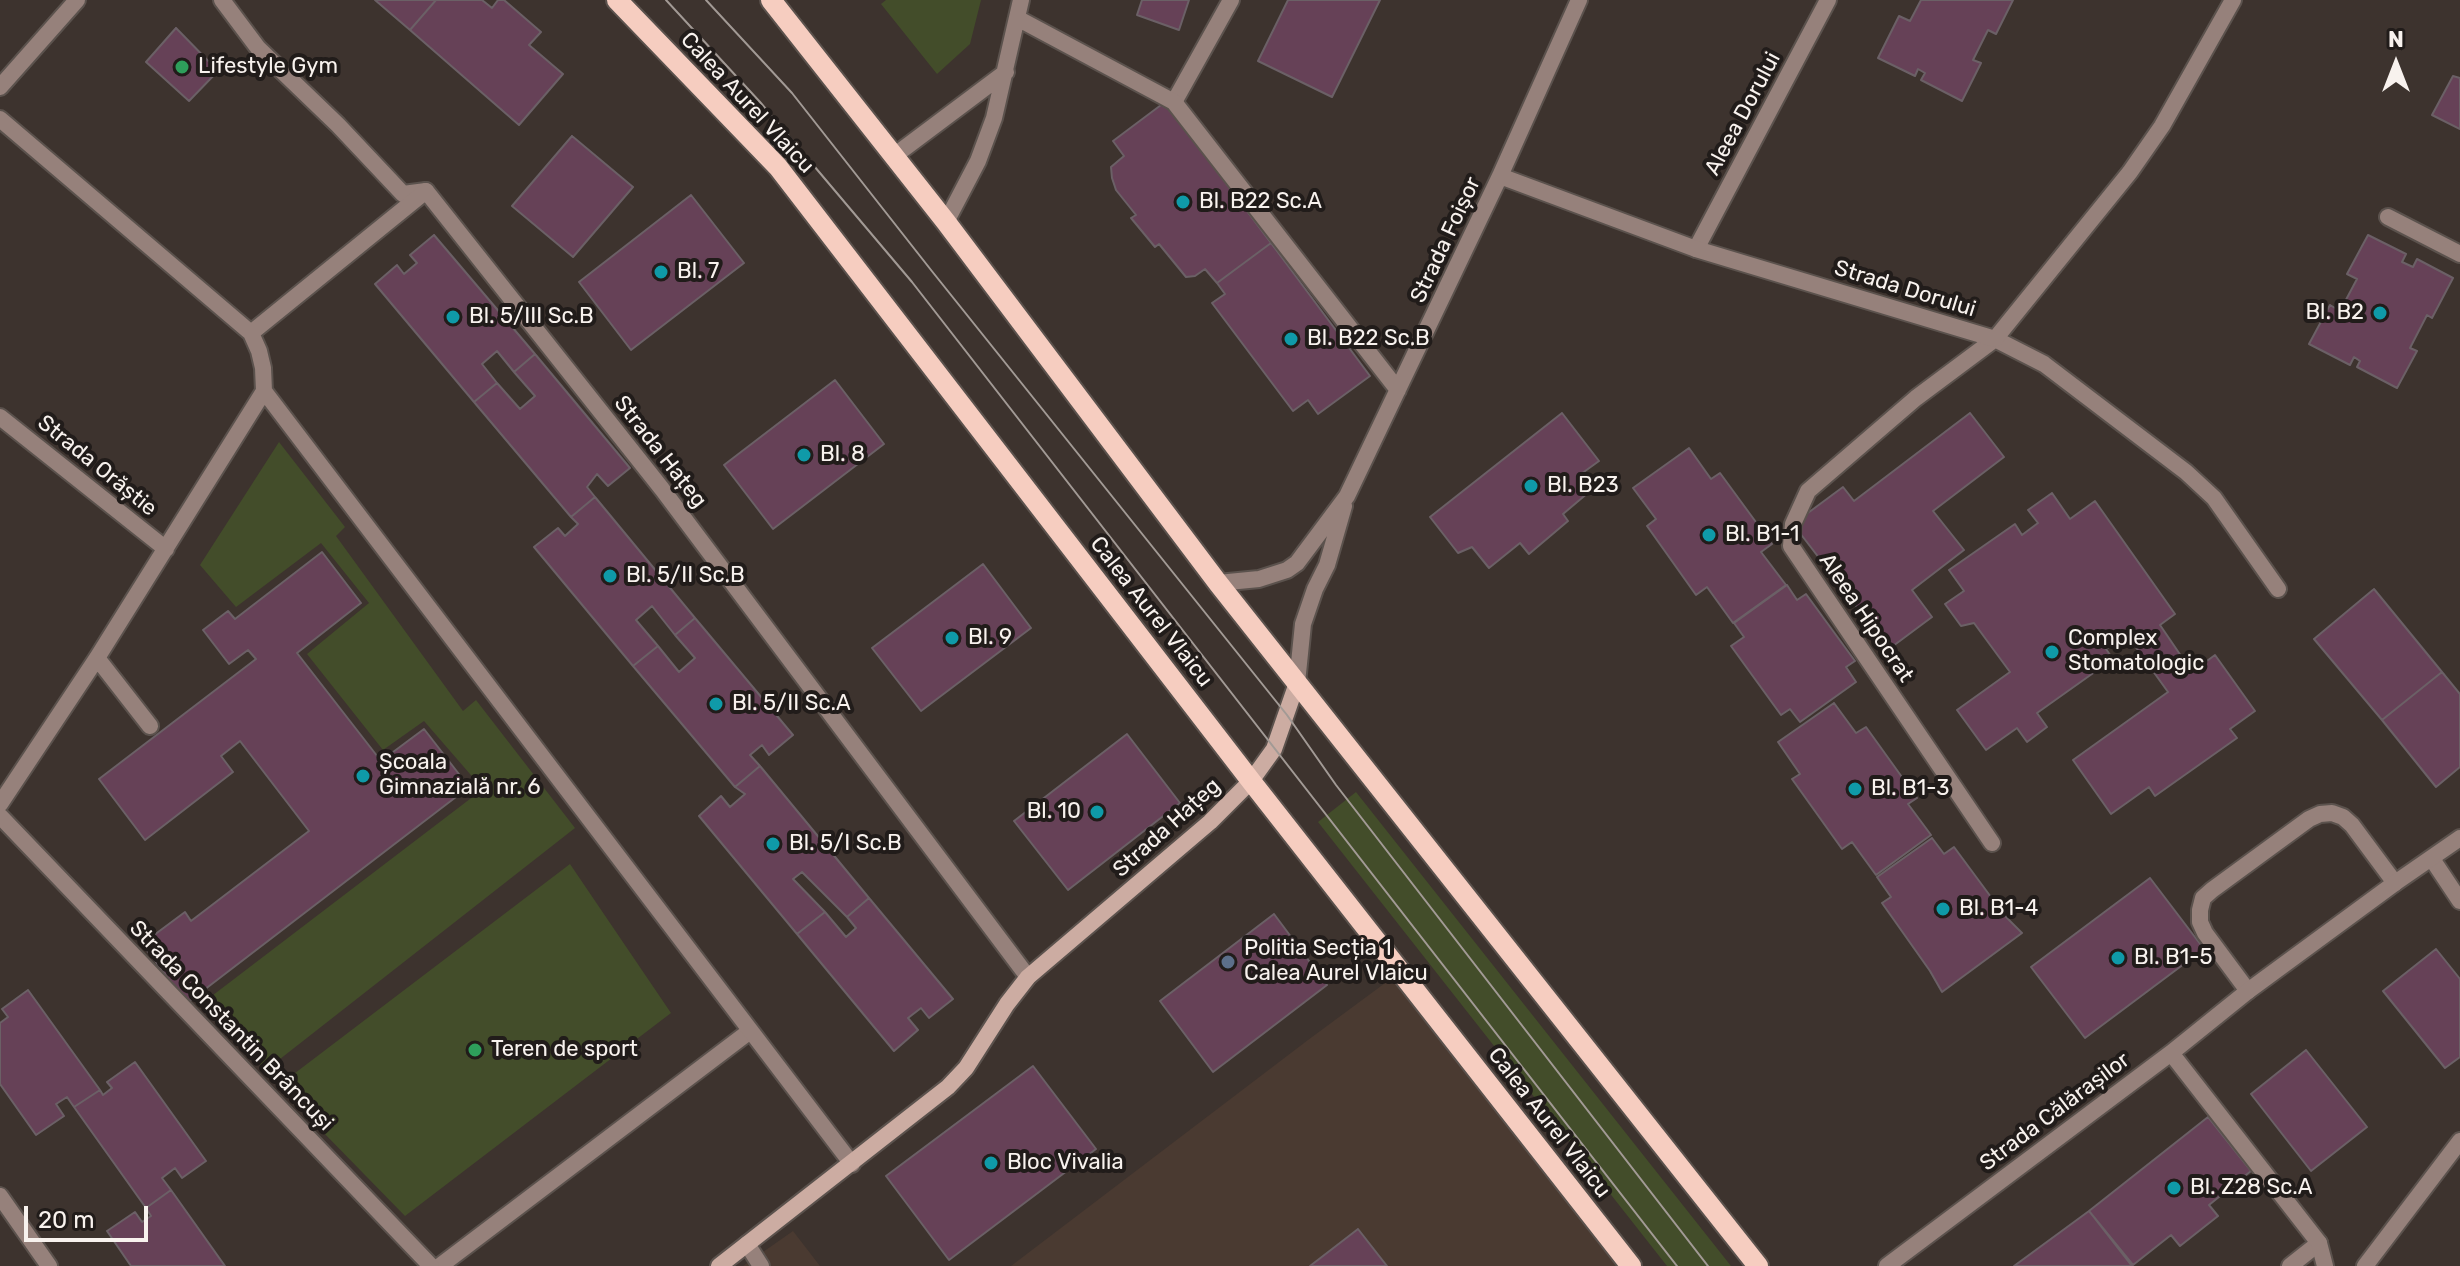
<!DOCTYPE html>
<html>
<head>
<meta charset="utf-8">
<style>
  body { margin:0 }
  #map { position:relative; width:2460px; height:1266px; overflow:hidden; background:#3d332e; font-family:Rubik,sans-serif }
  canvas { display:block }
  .north { position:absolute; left:2356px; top:24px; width:80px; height:80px; -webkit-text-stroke:6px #211c1a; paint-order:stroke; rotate:0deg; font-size:22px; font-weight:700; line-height:32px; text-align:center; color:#f8f2ee }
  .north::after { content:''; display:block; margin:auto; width:28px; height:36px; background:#f8f2ee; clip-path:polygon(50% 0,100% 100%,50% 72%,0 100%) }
  .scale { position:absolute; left:24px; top:1206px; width:124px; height:36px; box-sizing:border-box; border:4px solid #f8f2ee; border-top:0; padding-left:10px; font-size:24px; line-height:28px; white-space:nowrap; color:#f8f2ee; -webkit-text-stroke:6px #211c1a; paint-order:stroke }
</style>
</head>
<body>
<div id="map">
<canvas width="2460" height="1266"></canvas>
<div class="north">N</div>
<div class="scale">20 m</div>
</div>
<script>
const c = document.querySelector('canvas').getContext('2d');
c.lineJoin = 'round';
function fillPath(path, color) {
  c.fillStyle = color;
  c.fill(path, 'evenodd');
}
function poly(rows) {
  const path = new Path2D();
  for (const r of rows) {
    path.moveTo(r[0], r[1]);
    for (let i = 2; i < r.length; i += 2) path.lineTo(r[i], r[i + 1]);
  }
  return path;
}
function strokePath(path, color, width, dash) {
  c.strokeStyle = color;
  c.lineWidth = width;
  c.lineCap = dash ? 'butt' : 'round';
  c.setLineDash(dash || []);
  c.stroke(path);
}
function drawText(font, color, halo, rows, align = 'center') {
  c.font = font + ' Rubik,sans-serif';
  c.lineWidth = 8;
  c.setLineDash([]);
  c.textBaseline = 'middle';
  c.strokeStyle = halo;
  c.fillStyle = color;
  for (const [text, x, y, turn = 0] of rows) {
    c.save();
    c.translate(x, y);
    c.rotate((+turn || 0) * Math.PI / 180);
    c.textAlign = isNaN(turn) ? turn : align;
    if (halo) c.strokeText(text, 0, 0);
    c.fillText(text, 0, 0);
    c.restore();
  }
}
const built = poly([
  [1400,972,1631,1266,1011,1266,1308,1040],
  [793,1231,820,1266,743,1266]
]);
const green = poly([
  [886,0,981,0,970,44,937,74,881,4],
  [279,442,345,527,336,536,463,711,476,700,575,828,266,1070,200,1005,483,789,424,721,383,750,307,654,369,603,321,543,236,607,200,565],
  [1356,792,1731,1266,1667,1266,1318,822],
  [570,864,671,1013,405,1216,278,1086]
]);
const building = poly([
  [375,0,436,0,410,30,375,0],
  [436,0,482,0,492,8,498,0,504,0,541,32,529,45,563,74,519,125,410,30,436,0],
  [1142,0,1189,0,1179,30,1137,15,1142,0],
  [1288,0,1380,0,1332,97,1258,61,1288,0],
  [1921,0,2013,0,1996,34,1988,30,1973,60,1981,63,1962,101,1921,80,1925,73,1918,69,1915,76,1878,58,1899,16,1910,21,1921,0],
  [176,28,218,71,189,101,146,62,176,28],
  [2453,76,2460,78,2460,129,2432,115,2453,76],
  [1165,102,1271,243,1217,283,1205,269,1195,276,1186,277,1159,244,1155,247,1131,218,1136,215,1116,190,1112,178,1111,167,1124,156,1113,141,1165,102],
  [572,136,633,187,573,257,512,206,572,136],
  [691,195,744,263,631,350,579,282,691,195],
  [434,235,535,354,514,372,497,351,482,364,497,383,474,402,375,284,397,265,404,274,417,263,410,255,434,235],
  [2368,235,2406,254,2402,262,2413,267,2417,259,2453,278,2432,318,2427,315,2410,348,2417,351,2397,388,2357,367,2360,361,2354,357,2350,365,2309,344,2330,305,2340,311,2357,279,2347,274,2368,235],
  [1271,243,1370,376,1318,414,1308,400,1293,411,1212,303,1225,294,1217,283,1271,243],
  [535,354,630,468,608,486,597,474,587,487,595,497,571,517,474,402,497,383,520,409,535,396,514,372,535,354],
  [835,380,884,444,773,529,724,465,835,380],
  [1562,413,1599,461,1581,474,1594,480,1589,492,1563,514,1568,521,1529,554,1520,543,1489,568,1472,547,1458,553,1430,517,1562,413],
  [1970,413,2004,457,1933,511,1964,550,1912,590,1932,617,1889,649,1793,524,1843,487,1854,501,1970,413],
  [1689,448,1711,479,1720,473,1772,544,1761,552,1786,585,1733,623,1707,587,1696,595,1647,526,1656,519,1633,488,1689,448],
  [2052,493,2070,519,2095,501,2175,614,2160,625,2192,672,2215,655,2255,711,2230,729,2237,738,2155,796,2149,787,2111,814,2073,760,2168,692,2127,635,2106,649,2113,659,2037,713,2047,727,2027,742,2017,728,1986,750,1957,710,2010,672,1974,623,1961,626,1945,604,1964,591,1949,570,2015,524,2022,535,2038,523,2028,510,2052,493],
  [595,497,695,618,675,635,652,606,636,620,658,646,633,666,534,547,558,528,565,536,578,524,571,517,595,497],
  [322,552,361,603,297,653,381,761,424,729,469,787,187,1003,142,944,185,912,191,921,309,831,240,741,221,756,233,772,145,840,99,779,256,659,248,650,229,664,203,630,228,611,235,619,322,552],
  [983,564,1031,628,921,711,872,648,983,564],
  [1787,585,1797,600,1806,594,1855,661,1846,667,1856,682,1800,722,1790,709,1781,715,1731,646,1744,637,1734,623,1787,585],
  [2374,589,2442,672,2382,720,2314,639,2374,589],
  [695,618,793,735,769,755,762,745,750,755,760,766,735,787,633,666,658,646,679,672,695,658,675,635,695,618],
  [2442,672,2460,694,2460,767,2436,787,2382,720,2442,672],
  [1834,703,1856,733,1866,727,1917,798,1908,804,1931,835,1876,875,1852,842,1842,849,1792,779,1800,774,1778,742,1834,703],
  [1127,734,1180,803,1068,890,1014,821,1127,734],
  [760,766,869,898,847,917,802,872,793,879,825,912,797,934,699,816,721,796,730,807,745,794,735,787,760,766],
  [1932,838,1944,854,1954,847,2005,916,2022,933,1942,992,1930,971,1882,903,1891,897,1877,877,1932,838],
  [2150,878,2204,949,2085,1038,2031,967,2150,878],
  [869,898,953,999,929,1018,921,1008,908,1018,918,1030,894,1051,797,934,825,912,846,937,856,928,847,917,869,898],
  [1274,914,1327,985,1213,1072,1160,1001,1274,914],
  [2436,949,2460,979,2460,1057,2445,1068,2383,991,2436,949],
  [28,990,100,1090,74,1107,67,1097,56,1104,64,1116,36,1135,0,1084,0,1023,8,1017,2,1009,28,990],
  [2306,1050,2367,1127,2311,1171,2251,1094,2306,1050],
  [135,1062,206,1161,182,1178,175,1168,162,1178,171,1190,146,1208,74,1107,100,1090,103,1095,112,1088,107,1082,135,1062],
  [1033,1066,1096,1149,949,1260,886,1176,1033,1066],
  [2208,1117,2251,1171,2209,1205,2218,1216,2180,1246,2171,1235,2133,1265,2089,1211,2208,1117],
  [171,1190,225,1266,131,1266,107,1231,135,1212,142,1222,151,1216,146,1208,171,1190],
  [2089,1211,2132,1266,2014,1266,2089,1211],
  [1358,1229,1387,1266,1310,1266,1358,1229]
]);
const lane = poly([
  [222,0,258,48,338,125,403,194,426,191],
  [0,87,77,0],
  [1174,102,1231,0],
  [2388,217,2460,254],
  [1696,249,1828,0],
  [1992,843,1791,546,1793,524,1808,491,1916,398,1995,339,2044,364,2186,472,2214,498,2278,589],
  [2432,859,2460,901],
  [2248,991,2205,933,2200,922,2200,910,2203,898,2212,890,2309,819,2320,814,2332,813,2343,817,2352,825,2395,883],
  [747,1244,761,1266],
  [440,1266,750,1031],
  [2290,1266,2319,1243],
  [2365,1266,2460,1141]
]);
const street = poly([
  [1017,18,1174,102,1398,390],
  [0,119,251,333,259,351,263,368,264,391,97,658,0,804],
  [894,156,1006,72],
  [1500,176,1696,249,1995,339,2130,172,2162,126,2233,0],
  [946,222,978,161,994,118,1021,0],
  [251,333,426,191,662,489,1028,977],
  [264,391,852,1164],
  [0,417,166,549],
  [1218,583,1259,579,1287,570,1297,563,1347,496,1500,176,1579,0],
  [97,658,150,726],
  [1297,683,1303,624,1315,589,1327,565,1344,506],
  [0,816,431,1266],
  [2171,1053,2319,1243,2325,1266],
  [0,1196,49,1266],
  [1887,1266,2171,1053,2248,991,2395,883,2460,838]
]);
const secondary = poly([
  [719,1266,948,1087,966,1068,1007,1004,1028,977,1210,822,1251,781,1274,749,1297,683]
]);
const primary = poly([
  [617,0,778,167,1251,781,1631,1266],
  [771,0,946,222,1218,583,1758,1266]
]);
const tram = poly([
  [666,0,760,102,912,282,1677,1266],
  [706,0,792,93,931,270,1287,715,1336,785,1708,1266]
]);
const markers = [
  [182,67,8,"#2e9e5b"],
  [1183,202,8,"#0f9aa8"],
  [661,272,8,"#0f9aa8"],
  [2380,313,8,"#0f9aa8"],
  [453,317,8,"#0f9aa8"],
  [1291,339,8,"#0f9aa8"],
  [804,455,8,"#0f9aa8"],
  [1531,486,8,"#0f9aa8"],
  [1709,535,8,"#0f9aa8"],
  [610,576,8,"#0f9aa8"],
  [952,638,8,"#0f9aa8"],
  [2052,652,8,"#0f9aa8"],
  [716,704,8,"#0f9aa8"],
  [363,776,8,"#0f9aa8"],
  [1855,789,8,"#0f9aa8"],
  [1097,812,8,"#0f9aa8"],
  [773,844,8,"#0f9aa8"],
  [1943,909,8,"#0f9aa8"],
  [2118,958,8,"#0f9aa8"],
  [1228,962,8,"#5c6f8a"],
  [475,1050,8,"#2e9e5b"],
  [991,1163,8,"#0f9aa8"],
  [2174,1188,8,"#0f9aa8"]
];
const poiNames = [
  ["Lifestyle Gym",198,67],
  ["Bl. B22 Sc.A",1199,202],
  ["Bl. 7",677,272],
  ["Bl. B2",2364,313,"right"],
  ["Bl. 5/III Sc.B",469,317],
  ["Bl. B22 Sc.B",1307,339],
  ["Bl. 8",820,455],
  ["Bl. B23",1547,486],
  ["Bl. B1-1",1725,535],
  ["Bl. 5/II Sc.B",626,576],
  ["Bl. 9",968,638],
  ["Complex",2068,639],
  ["Stomatologic",2068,664],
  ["Bl. 5/II Sc.A",732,704],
  ["Școala",379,763],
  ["Gimnazială nr. 6",379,788],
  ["Bl. B1-3",1871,789],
  ["Bl. 10",1081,812,"right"],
  ["Bl. 5/I Sc.B",789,844],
  ["Bl. B1-4",1959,909],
  ["Politia Secția 1",1244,949],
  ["Calea Aurel Vlaicu",1244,974],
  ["Bl. B1-5",2134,958],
  ["Teren de sport",491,1050],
  ["Bloc Vivalia",1007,1163],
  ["Bl. Z28 Sc.A",2190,1188]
];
const streetNames = [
  ["Calea Aurel Vlaicu",747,103,47],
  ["Aleea Dorului",1743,114,-62],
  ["Strada Foișor",1446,240,-65],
  ["Strada Dorului",1905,289,17],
  ["Strada Hațeg",660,452,52],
  ["Strada Orăștie",97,466,39],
  ["Calea Aurel Vlaicu",1151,612,52],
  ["Aleea Hipocrat",1866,618,56],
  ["Strada Hațeg",1167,828,-42],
  ["Strada Constantin Brâncuși",231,1026,46],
  ["Strada Călărașilor",2055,1112,-37],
  ["Calea Aurel Vlaicu",1549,1123,52]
];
fillPath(built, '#4a3a31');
fillPath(green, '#434d2a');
fillPath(building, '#664157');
strokePath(building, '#6b6066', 2);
strokePath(lane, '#5b524d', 20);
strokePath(street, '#5b524d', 20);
strokePath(secondary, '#5b524d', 20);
strokePath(primary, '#5b524d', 24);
strokePath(lane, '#96817b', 16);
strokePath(street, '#96817b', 16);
strokePath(secondary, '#ccaca2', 16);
strokePath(primary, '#f6cdc0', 20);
strokePath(tram, '#a29a95', 2);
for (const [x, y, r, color] of markers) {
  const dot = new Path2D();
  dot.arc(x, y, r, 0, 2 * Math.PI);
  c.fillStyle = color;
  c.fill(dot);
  strokePath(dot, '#211c1a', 3);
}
drawText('22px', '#f8f2ee', '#211c1a', poiNames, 'left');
drawText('22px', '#f8f2ee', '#211c1a', streetNames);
</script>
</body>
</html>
